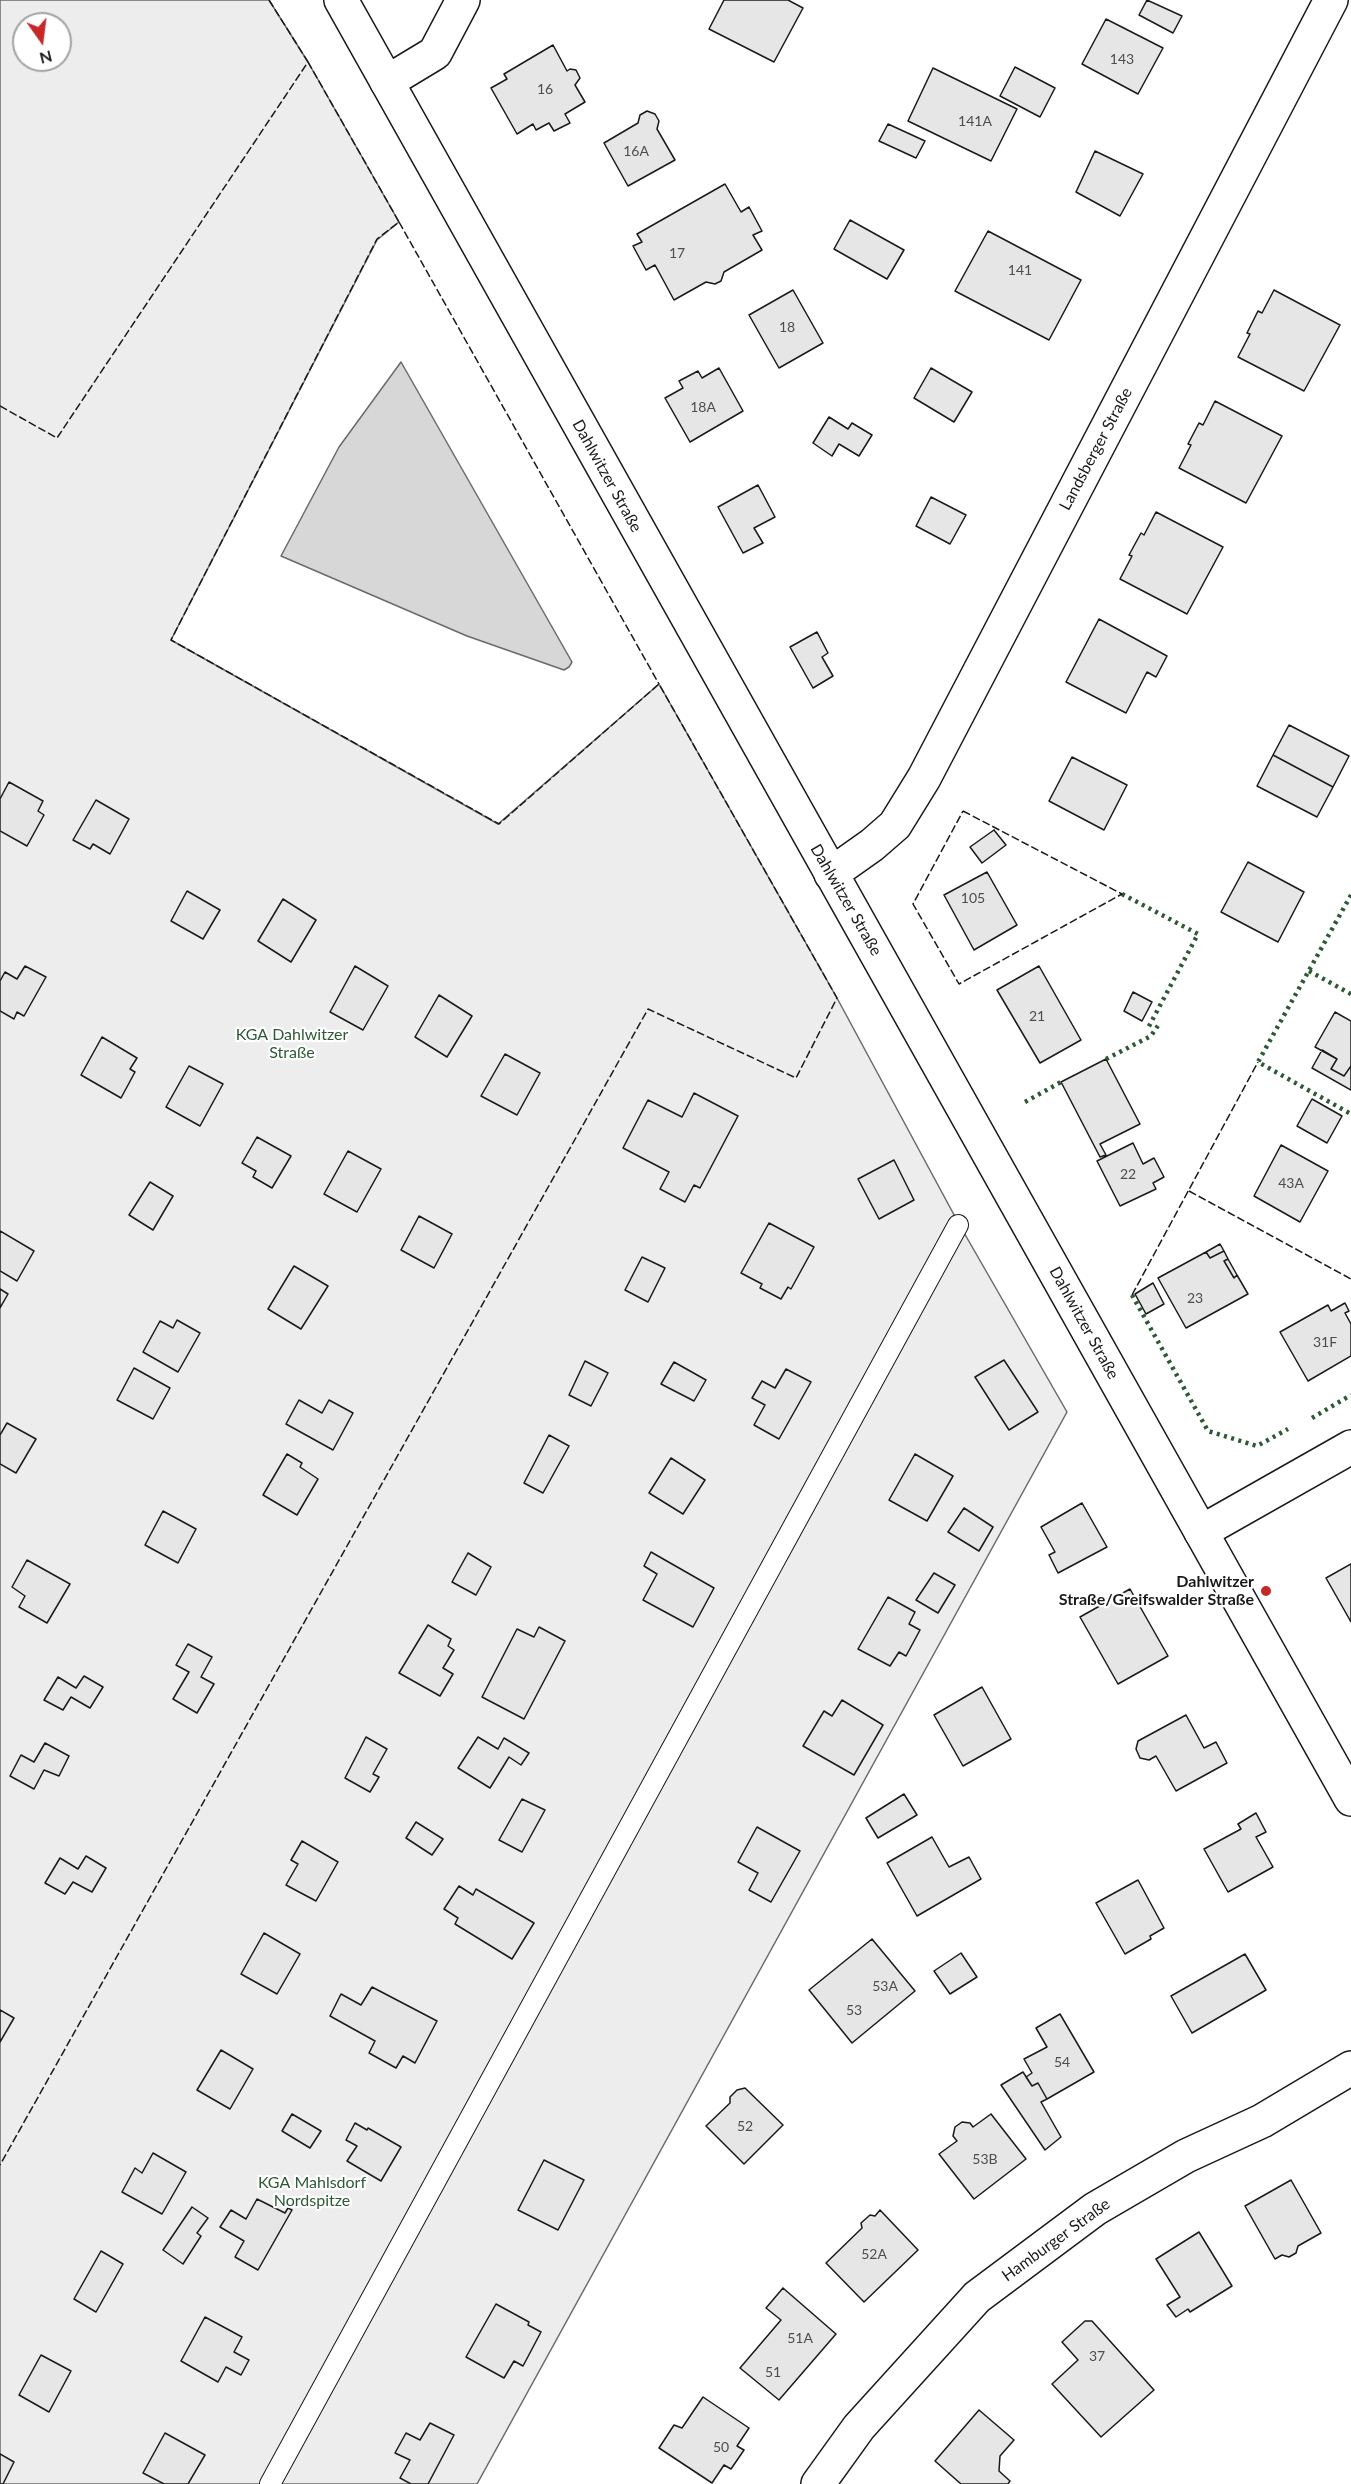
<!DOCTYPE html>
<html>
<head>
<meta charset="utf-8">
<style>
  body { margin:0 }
  #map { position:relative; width:1351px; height:2484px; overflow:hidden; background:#fff; font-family:Lato,sans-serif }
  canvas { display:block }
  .north { position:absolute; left:12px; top:12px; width:60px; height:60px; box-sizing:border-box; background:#fff; border:2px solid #a3a3a3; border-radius:50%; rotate:166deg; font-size:16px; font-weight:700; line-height:24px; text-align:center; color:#1a1a1a }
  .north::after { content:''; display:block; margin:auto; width:21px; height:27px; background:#c62828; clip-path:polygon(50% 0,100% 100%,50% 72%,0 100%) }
</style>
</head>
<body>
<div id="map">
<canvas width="1351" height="2484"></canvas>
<div class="north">N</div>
</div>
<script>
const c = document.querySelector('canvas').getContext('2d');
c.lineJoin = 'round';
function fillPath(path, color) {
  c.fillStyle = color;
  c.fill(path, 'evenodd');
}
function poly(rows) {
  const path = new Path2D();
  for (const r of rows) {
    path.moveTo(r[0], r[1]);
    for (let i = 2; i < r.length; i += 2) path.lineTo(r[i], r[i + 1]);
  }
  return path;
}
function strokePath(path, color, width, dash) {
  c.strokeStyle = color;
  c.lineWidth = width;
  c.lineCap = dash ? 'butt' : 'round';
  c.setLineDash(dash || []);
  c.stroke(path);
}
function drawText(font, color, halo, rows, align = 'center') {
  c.font = font + ' Lato,sans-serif';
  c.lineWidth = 4.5;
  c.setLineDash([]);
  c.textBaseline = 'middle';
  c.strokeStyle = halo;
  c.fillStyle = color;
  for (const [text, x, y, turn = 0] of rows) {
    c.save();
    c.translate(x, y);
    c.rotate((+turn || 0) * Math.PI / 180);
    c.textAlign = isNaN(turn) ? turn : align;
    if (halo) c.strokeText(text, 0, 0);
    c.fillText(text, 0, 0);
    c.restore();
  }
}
const built = poly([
  [0,0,269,0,308,62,399,222,377,240,171,640,498,824,659,684,837,998,959,1224,1067,1412,477,2484,0,2484,0,0],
  [24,24,60,24,60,60,24,60,24,24]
]);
const water = poly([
  [401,362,572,662,569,667,564,670,467,636,281,556,339,447,401,362]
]);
const building = poly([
  [724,0,788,0,803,8,774,62,709,29,724,0],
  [1147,0,1182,16,1173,33,1139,15,1147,0],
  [1106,19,1163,48,1138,94,1082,64,1106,19],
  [553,45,567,71,570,69,576,70,580,78,575,85,585,102,565,114,570,123,554,131,549,123,536,130,533,124,517,134,491,88,507,79,504,74,553,45],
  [1015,67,1055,88,1040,117,1000,96,1015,67],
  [933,68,1017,109,991,161,908,121,933,68],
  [647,111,655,114,659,121,657,129,675,160,628,186,604,143,638,123,640,115,647,111],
  [888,124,925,141,916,158,879,141,888,124],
  [1095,151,1143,174,1120,216,1076,192,1095,151],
  [725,184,741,212,749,207,762,231,753,235,762,250,724,272,721,281,715,284,706,282,674,300,655,265,646,270,633,246,642,242,637,234,725,184],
  [850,220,904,250,887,279,834,249,850,220],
  [988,231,1081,280,1049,340,955,291,988,231],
  [793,290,823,343,779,368,749,315,793,290],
  [1274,290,1340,325,1304,391,1238,357,1250,334,1247,333,1258,311,1262,313,1274,290],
  [719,368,743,411,690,442,665,398,683,388,679,381,698,371,702,378,719,368],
  [931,368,972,392,954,422,914,398,931,368],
  [1215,401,1282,436,1246,503,1179,468,1191,445,1188,444,1199,423,1203,425,1215,401],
  [829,417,848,429,852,423,872,435,859,456,839,444,832,456,813,443,829,417],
  [758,485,775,517,754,528,763,543,743,553,718,507,758,485],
  [931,497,966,515,950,544,916,526,931,497],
  [1156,512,1223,547,1187,614,1120,579,1132,556,1129,555,1141,533,1144,535,1156,512],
  [1099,619,1167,656,1156,677,1147,672,1126,713,1066,682,1099,619],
  [817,632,828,653,822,657,833,676,813,688,790,647,817,632],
  [1289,725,1349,756,1333,787,1273,755,1289,725],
  [1273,755,1333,787,1317,817,1257,786,1273,755],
  [1072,757,1127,785,1104,830,1049,801,1072,757],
  [9,782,43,801,38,811,44,815,27,846,0,831,0,799,9,782],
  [96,800,129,819,110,854,93,844,90,849,73,840,96,800],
  [994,830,1006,845,982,863,970,847,994,830],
  [1248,862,1304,892,1278,942,1221,912,1248,862],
  [987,872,1017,925,974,950,944,895,987,872],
  [187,891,220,910,203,939,171,921,187,891],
  [283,899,316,920,291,962,258,941,283,899],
  [25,966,46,977,24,1016,17,1012,14,1019,0,1011,0,981,5,972,17,979,25,966],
  [355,966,388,986,363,1030,330,1012,355,966],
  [1039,966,1081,1040,1040,1063,997,990,1039,966],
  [1133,992,1152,1002,1142,1021,1124,1011,1133,992],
  [439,995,472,1016,447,1057,415,1037,439,995],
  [1335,1012,1351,1021,1351,1066,1344,1076,1331,1069,1337,1059,1315,1047,1335,1012],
  [102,1037,137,1058,130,1069,135,1072,121,1098,81,1075,102,1037],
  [1322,1050,1337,1059,1331,1069,1344,1076,1351,1066,1351,1090,1312,1068,1322,1050],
  [505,1054,540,1073,517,1115,481,1096,505,1054],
  [1106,1059,1140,1124,1100,1144,1106,1155,1100,1157,1061,1082,1106,1059],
  [189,1066,223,1084,200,1126,166,1107,189,1066],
  [694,1093,738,1116,700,1188,694,1185,685,1202,660,1189,669,1172,623,1148,648,1100,682,1117,694,1093],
  [1312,1099,1342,1116,1327,1143,1297,1126,1312,1099],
  [257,1137,291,1156,272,1188,253,1177,256,1171,242,1163,257,1137],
  [1133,1143,1143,1164,1154,1158,1164,1177,1153,1183,1156,1189,1120,1206,1097,1161,1133,1143],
  [1281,1145,1328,1171,1300,1222,1254,1196,1281,1145],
  [348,1151,381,1169,357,1212,324,1194,348,1151],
  [894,1160,914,1200,879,1219,858,1179,894,1160],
  [150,1182,173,1196,153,1230,129,1215,150,1182],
  [419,1216,452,1234,434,1268,401,1250,419,1216],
  [769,1223,814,1247,791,1289,788,1287,781,1299,760,1288,762,1284,741,1273,769,1223],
  [0,1231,34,1251,17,1281,0,1271,0,1231],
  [1220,1244,1224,1251,1210,1258,1206,1252,1220,1244],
  [1224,1251,1228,1259,1224,1261,1234,1278,1237,1275,1248,1294,1186,1328,1158,1278,1206,1252,1210,1258,1224,1251],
  [642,1257,665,1268,648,1302,625,1290,642,1257],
  [1228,1259,1237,1275,1234,1278,1224,1261,1228,1259],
  [294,1266,328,1286,301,1329,268,1309,294,1266],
  [1153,1283,1164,1304,1146,1314,1135,1294,1153,1283],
  [0,1289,8,1294,0,1308,0,1289],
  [1345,1303,1349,1311,1345,1313,1351,1324,1351,1356,1308,1381,1280,1332,1328,1305,1331,1311,1345,1303],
  [177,1320,200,1333,178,1372,143,1352,160,1321,173,1328,177,1320],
  [1004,1360,1038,1412,1009,1430,975,1377,1004,1360],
  [585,1361,608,1373,591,1406,569,1395,585,1361],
  [674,1362,706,1380,694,1401,661,1384,674,1362],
  [134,1368,170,1388,153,1419,117,1400,134,1368],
  [786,1369,811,1382,779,1439,754,1425,765,1405,752,1398,762,1381,775,1388,786,1369],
  [299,1400,322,1413,329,1400,353,1413,333,1450,286,1424,299,1400],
  [7,1423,36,1439,16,1473,0,1464,0,1435,7,1423],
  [549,1435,569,1446,543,1493,524,1483,549,1435],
  [287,1454,302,1463,300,1467,318,1479,297,1515,263,1495,287,1454],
  [915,1454,953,1476,927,1521,889,1500,915,1454],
  [671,1458,705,1480,683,1514,649,1493,671,1458],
  [1082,1503,1107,1547,1058,1573,1049,1555,1055,1552,1041,1527,1082,1503],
  [964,1508,993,1527,979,1551,948,1532,964,1508],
  [163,1511,196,1529,178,1563,145,1545,163,1511],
  [651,1552,714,1588,693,1627,643,1600,657,1574,644,1566,651,1552],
  [468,1553,491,1567,476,1595,452,1582,468,1553],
  [27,1560,70,1584,47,1623,19,1607,25,1596,12,1587,27,1560],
  [1351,1564,1351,1622,1326,1578,1351,1564],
  [934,1573,955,1585,938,1613,916,1600,934,1573],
  [1130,1589,1168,1656,1118,1684,1080,1617,1130,1589],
  [888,1597,915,1612,909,1624,920,1630,906,1656,899,1652,890,1666,858,1649,888,1597],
  [428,1625,451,1639,448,1646,454,1650,443,1668,453,1674,440,1696,399,1673,428,1625],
  [539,1627,565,1641,524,1719,482,1697,517,1629,534,1637,539,1627],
  [188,1644,212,1657,201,1677,214,1684,197,1713,173,1699,189,1672,176,1665,188,1644],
  [84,1676,103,1687,90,1708,71,1697,63,1710,44,1700,58,1677,76,1688,84,1676],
  [982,1687,1011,1739,963,1766,934,1715,982,1687],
  [842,1700,883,1725,854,1775,803,1746,824,1711,832,1716,842,1700],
  [1186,1715,1204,1748,1216,1742,1227,1763,1176,1791,1156,1756,1149,1760,1140,1758,1136,1749,1138,1741,1186,1715],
  [366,1737,387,1749,373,1774,379,1777,370,1792,345,1778,366,1737],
  [478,1737,498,1749,504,1738,529,1753,521,1765,509,1757,490,1788,458,1768,478,1737],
  [45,1743,69,1756,59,1776,44,1770,34,1789,10,1776,21,1755,34,1762,45,1743],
  [904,1794,917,1815,878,1838,866,1818,904,1794],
  [522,1799,545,1810,522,1852,499,1840,522,1799],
  [1256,1813,1266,1832,1256,1837,1273,1867,1228,1892,1204,1849,1241,1829,1238,1824,1256,1813],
  [416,1822,443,1839,432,1855,406,1838,416,1822],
  [757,1827,800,1851,771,1902,749,1890,758,1873,738,1862,757,1827],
  [932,1837,949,1867,969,1857,981,1879,917,1916,887,1863,932,1837],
  [302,1841,338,1862,316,1901,286,1885,298,1864,291,1860,302,1841],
  [86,1856,106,1868,92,1892,73,1882,65,1894,45,1883,60,1858,78,1869,86,1856],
  [1138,1880,1164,1928,1150,1936,1151,1939,1125,1954,1096,1903,1138,1880],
  [459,1886,473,1895,476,1889,534,1923,512,1959,455,1924,458,1918,444,1909,459,1886],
  [264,1933,300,1954,277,1994,241,1974,264,1933],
  [872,1939,915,1991,852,2043,809,1990,872,1939],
  [961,1953,977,1977,950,1994,934,1971,961,1953],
  [1245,1954,1266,1990,1192,2033,1171,1996,1245,1954],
  [372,1987,437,2021,415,2063,403,2056,396,2068,369,2053,375,2041,330,2016,341,1994,361,2005,372,1987],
  [0,2010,14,2018,0,2042,0,2010],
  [1060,2014,1094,2072,1047,2099,1038,2083,1032,2086,1026,2077,1032,2073,1024,2059,1047,2047,1036,2028,1060,2014],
  [221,2050,253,2069,230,2109,197,2090,221,2050],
  [1023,2072,1032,2086,1038,2083,1047,2099,1041,2102,1061,2137,1045,2150,1001,2085,1023,2072],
  [745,2088,783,2125,744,2164,706,2126,730,2103,730,2097,737,2090,745,2088],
  [292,2114,321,2131,310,2148,282,2131,292,2114],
  [991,2114,1026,2159,974,2199,939,2154,957,2141,953,2136,955,2127,962,2122,970,2123,973,2127,991,2114],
  [355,2123,367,2130,368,2128,401,2147,381,2181,347,2161,357,2146,346,2140,355,2123],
  [153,2153,186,2172,162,2214,122,2192,135,2168,142,2173,153,2153],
  [544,2160,584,2180,558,2230,518,2210,544,2160],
  [1291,2180,1321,2233,1298,2246,1296,2253,1289,2257,1282,2255,1275,2259,1245,2206,1291,2180],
  [257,2199,285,2213,288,2208,292,2210,258,2270,235,2257,244,2241,220,2227,231,2210,246,2219,257,2199],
  [192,2207,208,2218,197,2233,201,2236,183,2264,163,2250,192,2207],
  [880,2210,918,2250,864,2302,826,2263,862,2228,861,2223,870,2215,875,2216,880,2210],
  [1199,2232,1232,2286,1190,2312,1188,2309,1176,2317,1167,2305,1180,2297,1156,2259,1199,2232],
  [101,2251,123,2264,96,2312,74,2299,101,2251],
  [783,2288,836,2334,779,2400,740,2368,781,2320,766,2308,783,2288],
  [496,2304,529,2322,528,2325,541,2332,523,2366,514,2361,504,2378,466,2357,496,2304],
  [205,2317,242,2337,234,2352,249,2360,241,2375,226,2367,218,2382,181,2361,205,2317],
  [1085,2321,1092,2321,1154,2390,1101,2437,1052,2384,1078,2360,1062,2342,1085,2321],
  [41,2355,71,2371,49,2412,19,2395,41,2355],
  [703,2397,749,2428,737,2446,744,2450,731,2469,724,2465,712,2483,659,2448,674,2425,682,2428,703,2397],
  [979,2410,1014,2440,1000,2456,999,2471,1010,2481,1008,2484,961,2484,935,2461,979,2410],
  [430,2423,454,2435,428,2484,411,2484,400,2478,410,2460,395,2453,406,2433,420,2440,430,2423],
  [165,2433,205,2455,188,2484,164,2484,143,2473,165,2433],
  [0,2454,14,2462,3,2484,0,2484,0,2454]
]);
const lane = poly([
  [270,2484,958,1225]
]);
const street = poly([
  [387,82,435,53,463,0],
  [831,874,872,845,895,825,924,778,1331,0],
  [1201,1532,1351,1447],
  [818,2484,859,2427,977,2297,1095,2209,1186,2156,1262,2121,1351,2068]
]);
const secondary = poly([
  [341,0,1351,1799]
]);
const hedge = poly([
  [1122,894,1198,934,1147,1030],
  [1351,895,1258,1062,1351,1114],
  [1309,971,1351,994],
  [1106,1059,1151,1036,1159,1024],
  [1025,1102,1061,1082],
  [1132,1295,1208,1431,1257,1446,1288,1429],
  [1312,1418,1351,1395]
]);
const fence = poly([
  [269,0,308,62],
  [399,222,659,684],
  [0,406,57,438,308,62,399,222,377,239,171,640,499,824,659,684,837,998,796,1078,648,1009,0,2165],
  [963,811,1122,894,959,984,913,904,963,811],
  [1189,1191,1351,1279],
  [1132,1295,1258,1062]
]);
const markers = [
  [1266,1591,6,"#c62828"]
];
const numberNames = [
  ["143",1122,59],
  ["16",545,89],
  ["141A",975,121],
  ["16A",636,151],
  ["17",677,253],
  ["141",1020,270],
  ["18",787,327],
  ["18A",703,407],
  ["105",973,898],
  ["21",1037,1016],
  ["22",1128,1174],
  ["43A",1291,1183],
  ["23",1195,1298],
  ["31F",1325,1342],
  ["53A",885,1986],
  ["53",854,2010],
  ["54",1062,2062],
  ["52",745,2126],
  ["53B",985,2159],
  ["52A",874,2254],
  ["51A",800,2338],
  ["37",1097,2356],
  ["51",773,2372],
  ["50",721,2447]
];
const streetNames = [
  ["Landsberger Straße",1096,449,-62],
  ["Dahlwitzer Straße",607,476,61],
  ["Dahlwitzer Straße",846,900,60],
  ["Dahlwitzer Straße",1084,1323,61],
  ["Hamburger Straße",1056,2240,-36]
];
const parkNames = [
  ["KGA Dahlwitzer",292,1035],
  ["Straße",292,1053],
  ["KGA Mahlsdorf",312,2183],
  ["Nordspitze",312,2201]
];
const poiNames = [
  ["Dahlwitzer",1254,1582],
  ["Straße/Greifswalder Straße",1254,1600]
];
fillPath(built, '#ededed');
strokePath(built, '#6a6a6a', 1.5);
fillPath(water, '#d7d7d7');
strokePath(water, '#6a6a6a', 1.5);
fillPath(building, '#e6e6e6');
strokePath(building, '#1a1a1a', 1.5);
strokePath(lane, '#1a1a1a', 22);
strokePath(street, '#1a1a1a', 36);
strokePath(secondary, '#1a1a1a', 36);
strokePath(lane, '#fff', 20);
strokePath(street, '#fff', 33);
strokePath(secondary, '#fff', 33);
strokePath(hedge, '#2b5a34', 4.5, [3, 4.5]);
strokePath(fence, '#1a1a1a', 1.5, [8, 3]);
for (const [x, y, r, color] of markers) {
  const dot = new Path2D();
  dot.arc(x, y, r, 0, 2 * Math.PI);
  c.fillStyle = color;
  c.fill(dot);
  strokePath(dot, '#fff', 2);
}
drawText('14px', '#4d4d4d', null, numberNames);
drawText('16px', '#1a1a1a', '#fff', streetNames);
drawText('16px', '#2b5a34', '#fff', parkNames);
drawText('bold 16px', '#1a1a1a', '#fff', poiNames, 'right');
</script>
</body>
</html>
